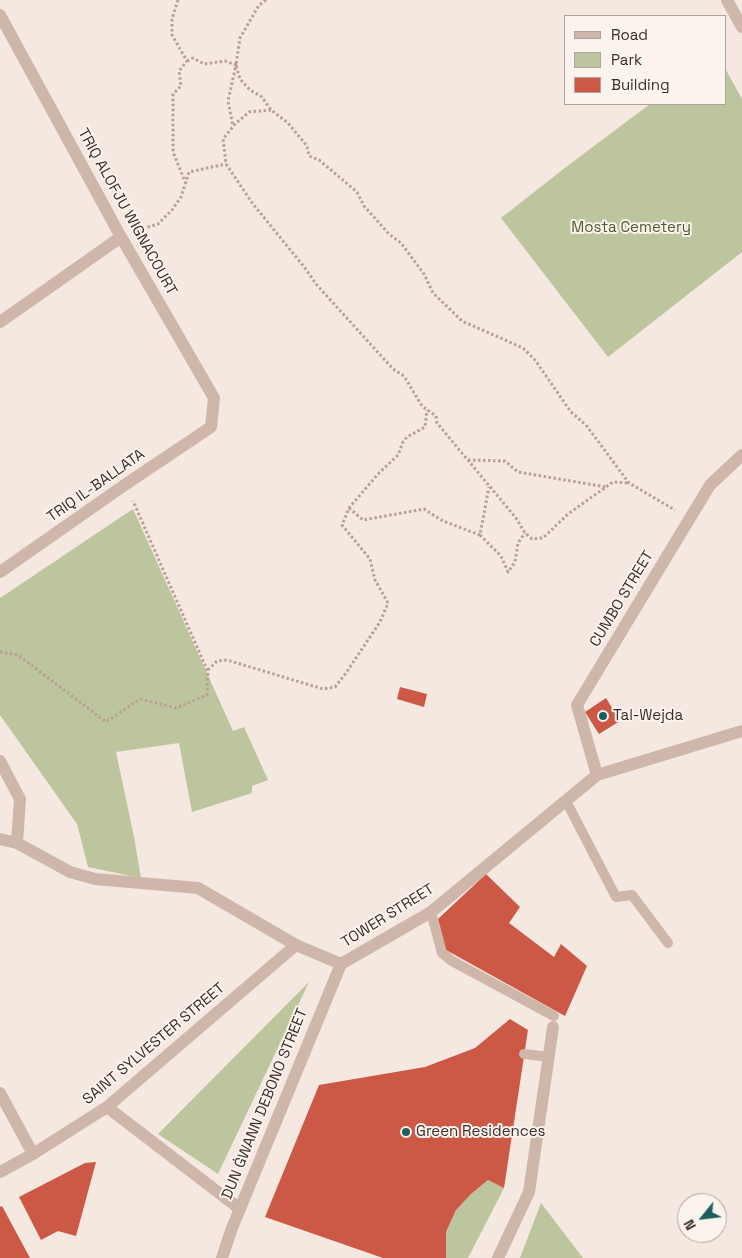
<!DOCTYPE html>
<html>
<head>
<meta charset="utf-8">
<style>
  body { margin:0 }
  #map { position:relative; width:742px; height:1258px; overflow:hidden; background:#f4e8e0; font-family:"Space Grotesk",sans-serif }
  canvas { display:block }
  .legend { position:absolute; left:564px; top:15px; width:162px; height:90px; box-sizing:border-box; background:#fbf3ed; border:1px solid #aea49f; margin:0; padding:6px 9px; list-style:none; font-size:15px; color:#3b2e2a }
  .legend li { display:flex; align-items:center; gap:10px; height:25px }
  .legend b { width:25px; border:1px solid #aea49f }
  .north { position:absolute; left:677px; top:1193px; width:50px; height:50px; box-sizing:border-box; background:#fbf3ed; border:1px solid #aea49f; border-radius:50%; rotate:241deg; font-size:14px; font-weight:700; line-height:20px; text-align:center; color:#3b2e2a }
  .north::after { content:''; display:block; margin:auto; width:18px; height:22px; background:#1d5f5c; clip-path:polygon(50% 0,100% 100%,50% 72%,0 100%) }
</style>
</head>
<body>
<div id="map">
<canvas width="742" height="1258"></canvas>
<ul class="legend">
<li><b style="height:6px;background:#ceb7aa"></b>Road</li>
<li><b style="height:14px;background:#bcc59e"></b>Park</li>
<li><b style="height:14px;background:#cc5846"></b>Building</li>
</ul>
<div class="north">N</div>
</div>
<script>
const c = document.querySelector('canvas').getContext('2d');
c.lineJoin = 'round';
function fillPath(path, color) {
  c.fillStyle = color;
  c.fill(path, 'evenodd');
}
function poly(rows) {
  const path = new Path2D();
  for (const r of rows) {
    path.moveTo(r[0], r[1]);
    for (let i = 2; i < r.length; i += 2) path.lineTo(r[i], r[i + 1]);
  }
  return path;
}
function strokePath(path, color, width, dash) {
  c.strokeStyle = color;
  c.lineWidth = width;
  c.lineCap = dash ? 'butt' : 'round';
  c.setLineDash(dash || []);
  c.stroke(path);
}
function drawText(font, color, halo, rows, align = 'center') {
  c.font = font + ' "Space Grotesk",sans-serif';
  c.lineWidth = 4;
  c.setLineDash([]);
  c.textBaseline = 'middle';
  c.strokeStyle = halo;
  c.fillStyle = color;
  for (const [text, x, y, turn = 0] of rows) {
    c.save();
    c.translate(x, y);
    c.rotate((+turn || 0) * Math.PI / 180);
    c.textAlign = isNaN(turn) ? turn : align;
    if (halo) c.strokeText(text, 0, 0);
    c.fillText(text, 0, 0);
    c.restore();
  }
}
const green = poly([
  [726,70,742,99,742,252,608,357,501,218,570,164,650,104,726,104],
  [133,509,233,731,244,727,268,780,252,786,252,793,192,812,179,743,116,752,134,837,141,878,88,867,77,824,0,715,0,598],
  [309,982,218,1174,158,1134],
  [488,1180,504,1188,468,1258,446,1258,446,1232,456,1210,471,1194],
  [541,1203,583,1258,520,1258]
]);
const building = poly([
  [400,687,427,694,424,707,397,699],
  [606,698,620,721,599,734,585,712],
  [486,874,520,907,509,923,554,957,561,944,587,966,565,1016,446,950,438,919],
  [510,1019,528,1030,504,1188,488,1180,471,1194,456,1210,446,1232,446,1258,383,1258,265,1217,319,1085,425,1067,475,1048],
  [96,1162,76,1236,58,1231,41,1240,19,1197,85,1163],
  [2,1206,30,1258,0,1258,0,1207]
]);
const path = poly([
  [178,0,172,19,172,35,187,61,179,71,181,86,173,94,173,152,186,184],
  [266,0,259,5,240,38,236,65,240,79,250,90,262,97,271,110,288,123,307,146,309,156,319,160,357,192,364,206,389,234,401,243,424,274,433,293,462,321,523,348,535,360,571,412,586,425,629,483,675,510],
  [187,61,193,58,204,64,225,61,236,65,228,101,233,126],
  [271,110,249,112,235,124,223,139,226,164,253,204,305,268,316,284,393,369,404,376,422,406,436,416,437,423,516,518,525,533,532,539,543,538,568,514,613,482,628,483],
  [138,230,158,224,172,210,181,197,189,172,226,164],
  [468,460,505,461,518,472,606,487],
  [349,508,363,520,424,509,443,521,480,535,489,487],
  [480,535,501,556,508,572,515,562,518,543,525,533],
  [0,652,18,655,106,722,140,699,176,708,207,695,208,672,133,501],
  [208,670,217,661,227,660,323,689,335,687,346,673,380,622,388,603,375,580,370,559,342,525,349,508,378,474,398,455,403,442,407,437,425,427,427,410]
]);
const service = poly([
  [566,801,616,897,632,895,668,943],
  [431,912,442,953,452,961,554,1016],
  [524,1054,549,1057]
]);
const minor = poly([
  [0,15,121,237,214,398,211,427,126,484,0,572],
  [0,322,121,237],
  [0,761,20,799,17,843],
  [597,775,577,705,710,485,742,455],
  [0,839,17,843,70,872,95,879,198,888,296,945,341,964,431,912,597,775,742,731],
  [0,1093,33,1154],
  [107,1107,240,1209],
  [0,1172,33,1154,107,1107,296,945],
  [222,1258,232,1228,341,964],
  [498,1258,529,1192,553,1027]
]);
const tertiary = poly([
  [727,0,742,27]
]);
const markers = [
  [603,716,5,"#1d5f5c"],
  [406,1132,5,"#1d5f5c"]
];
const streetNames = [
  ["TRIQ ALOFJU WIGNACOURT",127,212,61],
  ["TRIQ IL-BALLATA",96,486,-35],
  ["CUMBO STREET",622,599,-59],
  ["TOWER STREET",388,916,-32],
  ["SAINT SYLVESTER STREET",154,1044,-40],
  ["DUN ĠWANN DEBONO STREET",265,1104,-68]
];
const parkNames = [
  ["Mosta Cemetery",631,228]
];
const poiNames = [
  ["Tal-Wejda",613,716],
  ["Green Residences",416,1132]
];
fillPath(green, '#bcc59e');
fillPath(building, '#cc5846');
strokePath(path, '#baa094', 3, [2.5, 2.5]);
strokePath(service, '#ceb7aa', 10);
strokePath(minor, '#ceb7aa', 12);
strokePath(tertiary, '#ceb7aa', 12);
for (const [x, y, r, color] of markers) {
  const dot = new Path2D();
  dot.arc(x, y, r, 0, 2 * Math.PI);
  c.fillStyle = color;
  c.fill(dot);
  strokePath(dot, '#fbf3ed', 2);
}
drawText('15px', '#3b2e2a', '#fbf3ed', streetNames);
drawText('15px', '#4f5b2c', '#fbf3ed', parkNames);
drawText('15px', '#3b2e2a', '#fbf3ed', poiNames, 'left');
</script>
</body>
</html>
